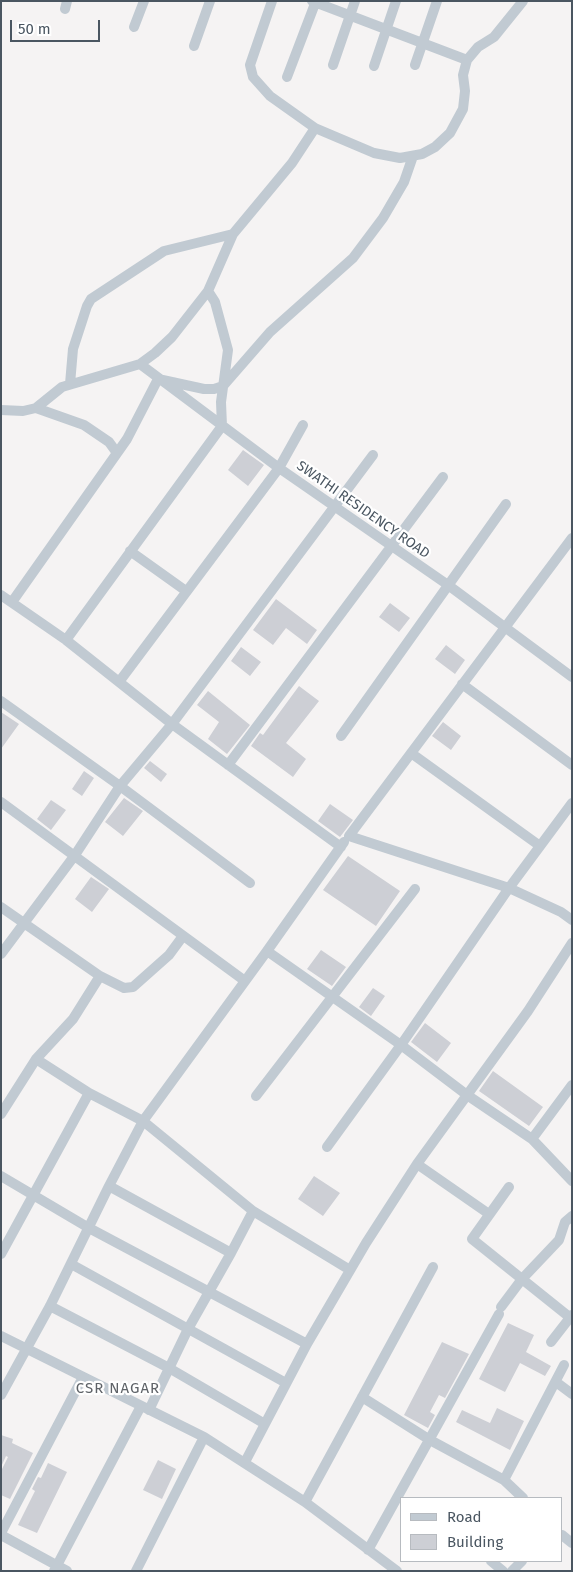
<!DOCTYPE html>
<html>
<head>
<meta charset="utf-8">
<style>
  body { margin:0 }
  #map { position:relative; width:573px; height:1572px; overflow:hidden; background:#f5f3f3; font-family:"Fira Sans",sans-serif }
  canvas { display:block }
  .frame { position:absolute; inset:0; border:2px solid #4a5661; pointer-events:none }
  .legend { position:absolute; left:400px; top:1497px; width:162px; height:65px; box-sizing:border-box; background:#fff; border:1px solid #b7bbc0; margin:0; padding:6px 9px; list-style:none; font-size:15px; color:#4a5661 }
  .legend li { display:flex; align-items:center; gap:10px; height:25px }
  .legend b { width:25px; border:1px solid #b7bbc0 }
  .scale { position:absolute; left:10px; top:20px; width:90px; height:22px; box-sizing:border-box; border:2px solid #4a5661; border-top:0; padding-left:6px; font-size:15px; line-height:18px; white-space:nowrap; color:#4a5661; -webkit-text-stroke:4px #fff; paint-order:stroke }
</style>
</head>
<body>
<div id="map">
<canvas width="573" height="1572"></canvas>
<div class="frame"></div>
<ul class="legend">
<li><b style="height:6px;background:#c1cad2"></b>Road</li>
<li><b style="height:14px;background:#cdcfd5"></b>Building</li>
</ul>
<div class="scale">50 m</div>
</div>
<script>
const c = document.querySelector('canvas').getContext('2d');
c.lineJoin = 'round';
function fillPath(path, color) {
  c.fillStyle = color;
  c.fill(path, 'evenodd');
}
function poly(rows) {
  const path = new Path2D();
  for (const r of rows) {
    path.moveTo(r[0], r[1]);
    for (let i = 2; i < r.length; i += 2) path.lineTo(r[i], r[i + 1]);
  }
  return path;
}
function strokePath(path, color, width, dash) {
  c.strokeStyle = color;
  c.lineWidth = width;
  c.lineCap = dash ? 'butt' : 'round';
  c.setLineDash(dash || []);
  c.stroke(path);
}
function drawText(font, color, halo, rows, align = 'center') {
  c.font = font + ' "Fira Sans",sans-serif';
  c.lineWidth = 4.5;
  c.setLineDash([]);
  c.textBaseline = 'middle';
  c.strokeStyle = halo;
  c.fillStyle = color;
  for (const [text, x, y, turn = 0] of rows) {
    c.save();
    c.translate(x, y);
    c.rotate((+turn || 0) * Math.PI / 180);
    c.textAlign = isNaN(turn) ? turn : align;
    if (halo) c.strokeText(text, 0, 0);
    c.fillText(text, 0, 0);
    c.restore();
  }
}
const building = poly([
  [243,450,264,465,248,486,228,470],
  [276,599,317,630,307,644,286,628,273,645,253,630],
  [390,603,410,618,399,632,379,617],
  [446,645,465,660,455,674,435,659],
  [241,647,261,662,250,676,231,661],
  [299,686,319,701,286,743,306,759,293,777,251,746,260,733,263,735],
  [208,691,250,725,227,754,208,739,219,722,197,705],
  [1,712,19,724,1,749],
  [443,722,461,736,451,750,432,736],
  [150,761,167,774,161,782,144,768],
  [84,771,94,778,82,796,72,789],
  [124,798,143,811,123,836,105,822],
  [51,800,66,810,51,830,37,819],
  [330,804,353,820,340,837,318,821],
  [348,856,400,891,376,926,323,890],
  [91,877,109,889,92,912,75,899],
  [321,950,346,967,332,986,307,969],
  [373,988,385,996,371,1016,359,1007],
  [425,1023,451,1043,437,1062,411,1042],
  [493,1071,543,1107,529,1126,479,1091],
  [314,1176,340,1193,323,1216,298,1199],
  [508,1323,534,1335,526,1352,551,1366,545,1376,520,1363,505,1392,479,1379],
  [442,1342,469,1354,445,1398,439,1395,430,1412,435,1415,428,1428,404,1415],
  [497,1408,524,1421,510,1450,456,1422,462,1410,490,1423],
  [1,1435,13,1439,12,1443,33,1453,10,1499,1,1495,1,1471,8,1457,6,1456,1,1467],
  [158,1460,176,1469,162,1499,143,1490],
  [48,1463,67,1472,37,1533,18,1525,35,1491,32,1489,38,1477,41,1478]
]);
const street = poly([
  [272,1,250,65,253,77,270,96,315,128,374,153,400,158,422,154,435,147,450,133,463,109,465,91,463,75,467,60,478,47,494,37,523,1],
  [312,1,467,60],
  [65,9,67,1],
  [134,27,144,1],
  [194,46,210,1],
  [333,65,355,1],
  [415,65,437,1],
  [374,66,396,1],
  [287,77,316,1],
  [140,364,279,468,448,585,572,677],
  [70,384,73,349,87,306,91,299,164,251,233,234],
  [36,408,84,425,109,442,117,453],
  [1,410,23,411,36,408,62,387,140,364,155,353,172,337,208,291,233,234,292,163,315,128],
  [572,538,349,836,509,888,561,912,572,920],
  [130,551,186,591],
  [1,595,66,640,172,724,341,847],
  [12,602,127,439,158,379,204,389,214,389,223,386,270,332,353,258,383,218,404,182,413,156],
  [66,640,222,426,221,402,228,350,215,302,208,291],
  [119,682,279,468,303,425],
  [462,684,572,765],
  [1,701,120,786,75,855,1,954],
  [341,736,506,504],
  [411,753,540,846],
  [228,765,443,477],
  [1,802,245,981],
  [250,883,120,786,172,724,373,455],
  [1,907,100,976,73,1019,36,1059,1,1114],
  [267,951,344,842],
  [100,976,124,988,133,987,169,955,183,936],
  [36,1059,89,1093,143,1121,253,1211,350,1270],
  [256,1096,415,889],
  [532,1139,572,1181],
  [327,1147,401,1045,509,888,572,803],
  [417,1164,489,1214],
  [1,1176,89,1228,307,1344],
  [109,1186,143,1121,267,951,401,1045,467,1095,532,1139,572,1085],
  [509,1187,472,1239,572,1319],
  [231,1253,253,1211],
  [1,1254,89,1093],
  [71,1264,286,1383],
  [50,1306,169,1368,265,1424],
  [501,1307,522,1279,559,1240,565,1222,572,1216],
  [1,1336,204,1437,305,1502,397,1571],
  [551,1342,572,1315],
  [556,1382,572,1394],
  [1,1395,50,1306,109,1186,231,1253,188,1329,149,1410],
  [362,1397,430,1440,504,1480,523,1498],
  [245,1462,307,1344,366,1243,417,1164,528,1011,572,943],
  [504,1480,564,1365],
  [305,1502,433,1267],
  [1,1533,83,1377],
  [1,1535,67,1571],
  [562,1535,572,1543],
  [368,1550,499,1314],
  [491,1561,503,1571],
  [54,1571,141,1406],
  [136,1571,204,1437],
  [512,1571,522,1561]
]);
const streetNames = [
  ["SWATHI RESIDENCY ROAD",363,510,35]
];
const neighbourhoodNames = [
  ["CSR NAGAR",118,1389]
];
fillPath(building, '#cdcfd5');
strokePath(street, '#c1cad2', 10);
drawText('14px', '#4a5661', '#fff', streetNames);
c.letterSpacing = '1px';
drawText('15px', '#5f6368', '#fff', neighbourhoodNames);
c.letterSpacing = '0px';
</script>
</body>
</html>
